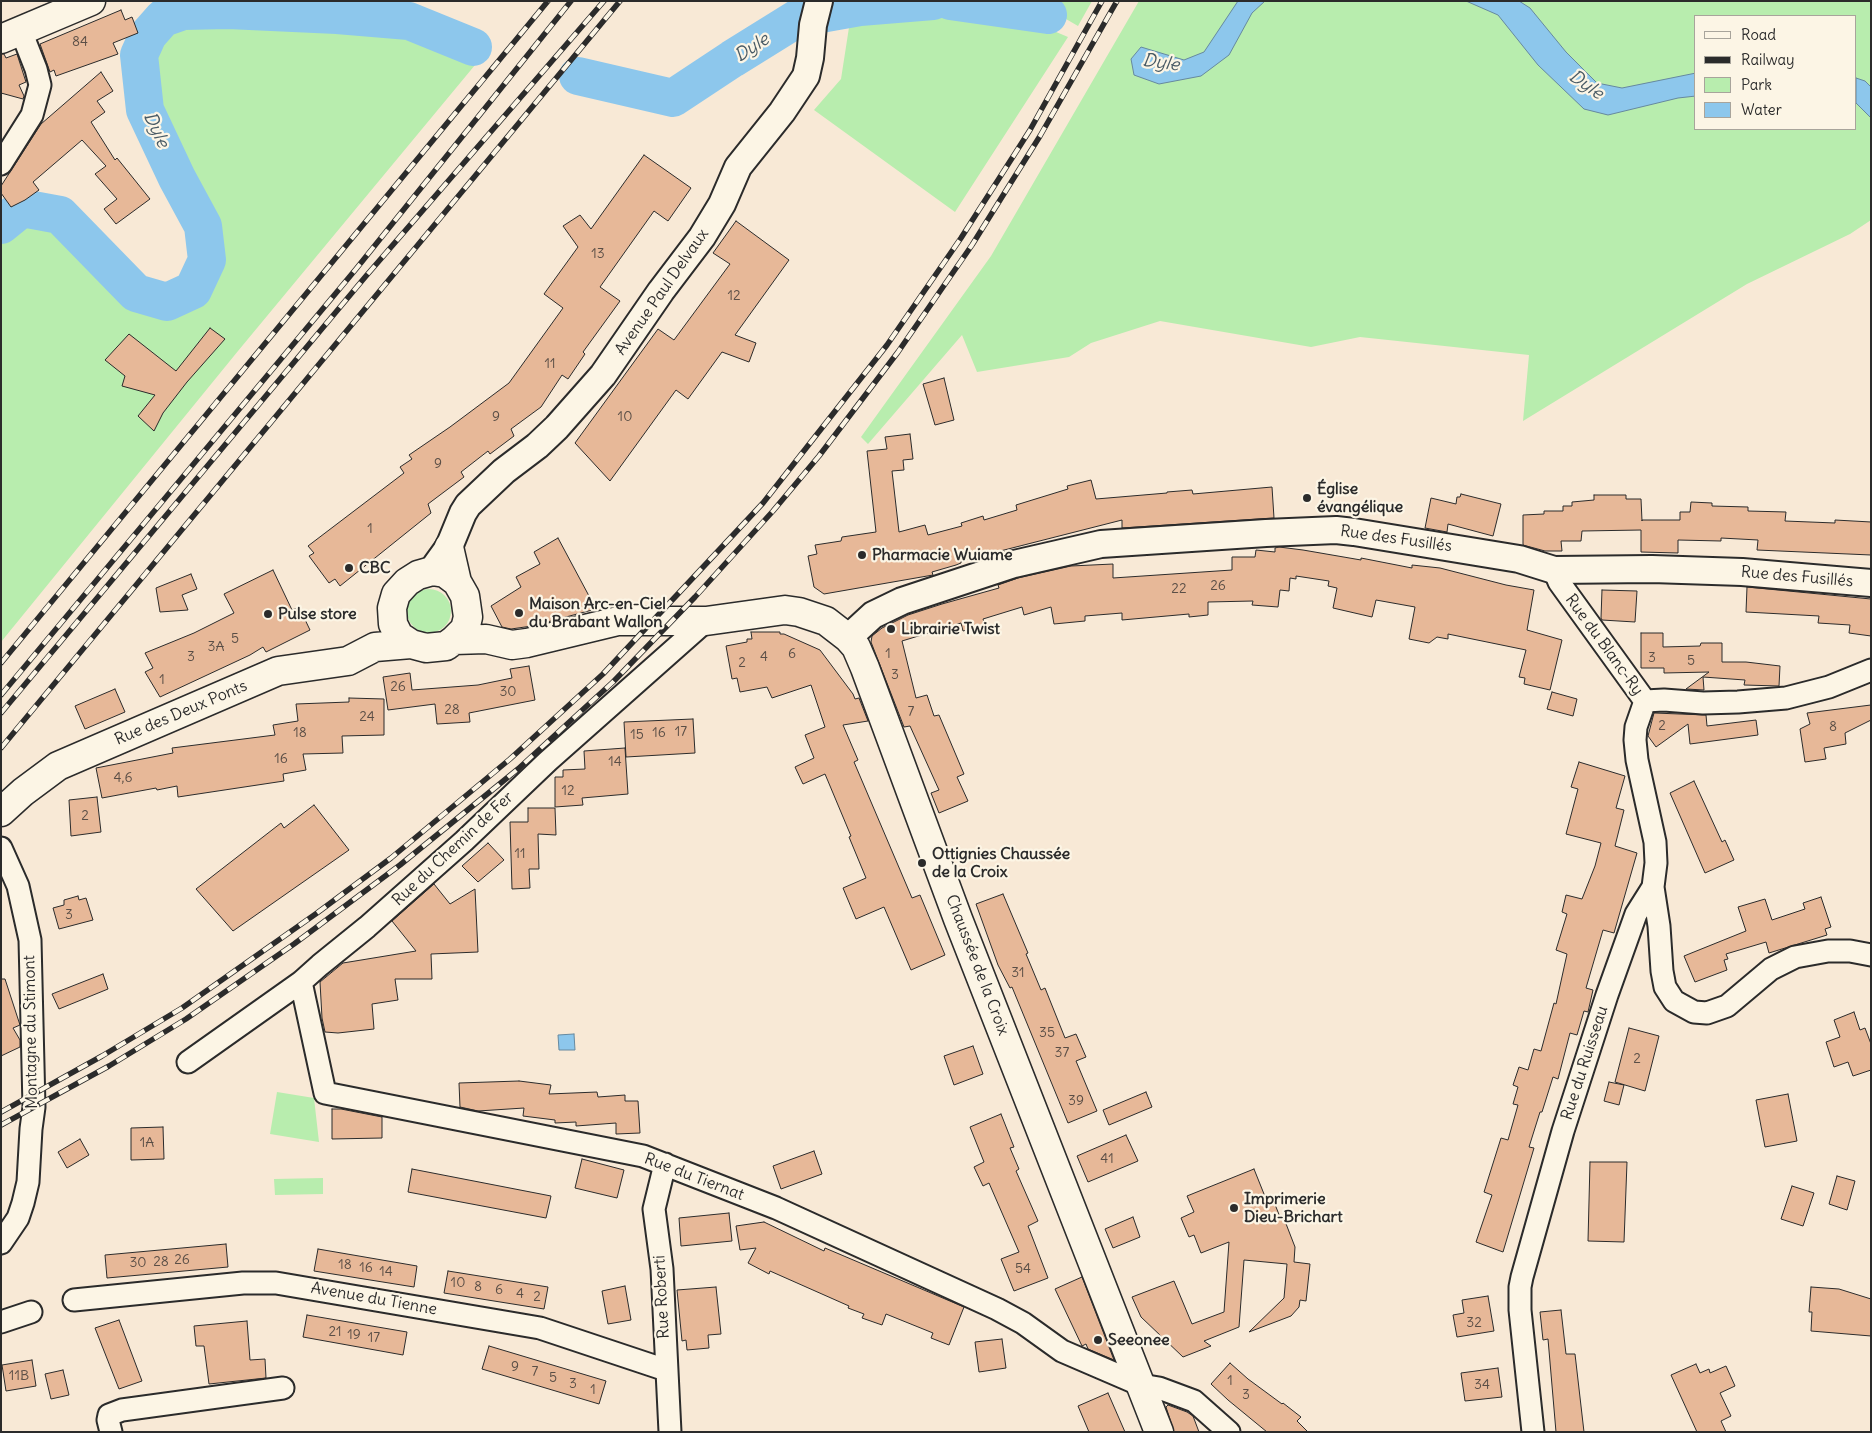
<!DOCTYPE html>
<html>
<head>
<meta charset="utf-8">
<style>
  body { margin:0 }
  #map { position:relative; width:1872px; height:1433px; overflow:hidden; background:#f8e9d6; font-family:Delius,sans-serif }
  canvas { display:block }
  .frame { position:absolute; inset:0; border:2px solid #2b2b2b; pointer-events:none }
  .legend { position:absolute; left:1694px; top:15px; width:162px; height:115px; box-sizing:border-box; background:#fcf5e5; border:1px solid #a8a49b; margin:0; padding:6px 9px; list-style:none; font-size:15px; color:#2b2b2b }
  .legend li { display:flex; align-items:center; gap:10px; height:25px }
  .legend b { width:25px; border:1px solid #a8a49b }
</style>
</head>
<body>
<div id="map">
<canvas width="1872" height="1433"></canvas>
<div class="frame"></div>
<ul class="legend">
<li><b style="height:6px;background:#fcf5e5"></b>Road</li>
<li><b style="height:6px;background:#2b2b2b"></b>Railway</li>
<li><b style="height:14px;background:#b8edae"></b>Park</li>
<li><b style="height:14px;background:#8dc7ec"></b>Water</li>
</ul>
</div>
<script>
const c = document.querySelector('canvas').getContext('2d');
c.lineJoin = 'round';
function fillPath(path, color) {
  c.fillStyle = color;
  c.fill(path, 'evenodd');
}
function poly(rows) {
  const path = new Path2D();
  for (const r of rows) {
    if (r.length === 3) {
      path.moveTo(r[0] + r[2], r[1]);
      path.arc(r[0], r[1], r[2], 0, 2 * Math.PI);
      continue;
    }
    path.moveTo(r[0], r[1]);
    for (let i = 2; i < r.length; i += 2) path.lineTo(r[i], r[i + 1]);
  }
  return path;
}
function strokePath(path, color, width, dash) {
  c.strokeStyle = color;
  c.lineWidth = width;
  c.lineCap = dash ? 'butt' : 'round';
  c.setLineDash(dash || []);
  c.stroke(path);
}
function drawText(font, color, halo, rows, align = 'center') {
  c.font = font + ' Delius,sans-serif';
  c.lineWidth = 4.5;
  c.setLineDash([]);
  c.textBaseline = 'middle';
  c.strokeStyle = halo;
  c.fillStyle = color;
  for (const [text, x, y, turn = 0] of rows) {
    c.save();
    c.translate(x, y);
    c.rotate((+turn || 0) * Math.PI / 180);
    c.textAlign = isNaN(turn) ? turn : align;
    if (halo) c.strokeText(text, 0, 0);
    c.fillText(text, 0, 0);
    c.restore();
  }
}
const green = poly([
  [994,1,1092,1,1078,26,1047,8],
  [1139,1,1871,1,1871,220,1850,234,1747,284,1523,421,1529,355,1360,337,1311,347,1160,321,1091,343,1069,357,977,372,962,335,868,444,861,437,991,256],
  [1696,16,1856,16,1856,129,1696,129],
  [961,10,1030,21,1068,37,955,212,814,110,841,79,850,21],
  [184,15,409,26,480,59,238,351,1,642,1,236,22,218,54,224,136,303,173,310,198,294,214,260,206,226,149,109,143,56,151,40,165,21],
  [429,611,22],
  [277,1092,314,1098,319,1142,270,1134],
  [323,1178,323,1194,275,1195,274,1179]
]);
const water = poly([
  [1238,1,1265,1,1252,13,1229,55,1201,76,1159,84,1134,75,1131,59,1141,47,1184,60,1204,52,1238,1],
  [1466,1,1519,1,1530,8,1566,52,1597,83,1622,88,1696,73,1696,96,1678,98,1608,115,1584,109,1538,65,1498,15,1466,1],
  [1856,78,1865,81,1871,87,1871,118,1856,103,1856,78],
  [574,1034,575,1050,559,1050,558,1035,574,1034]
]);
const river = poly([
  [950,1,1048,15],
  [578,76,673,98,732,59,798,18,860,7,933,1],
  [1,225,22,208,60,215,136,293,167,302,193,290,207,260,203,226,177,178,145,110,139,55,148,35,163,18,183,11,228,10,337,15,409,21,473,47]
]);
const building = poly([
  [121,10,125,20,132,17,138,33,113,43,118,54,56,76,54,70,50,72,40,44,121,10],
  [1,54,4,54,6,58,17,54,26,82,19,85,24,96,23,99,1,93,1,54],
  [101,72,113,91,97,101,105,112,91,122,115,160,117,158,150,199,116,224,104,209,117,199,95,174,106,166,82,140,33,182,39,190,25,200,11,207,1,193,1,186,41,124,101,72],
  [644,155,691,188,668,221,654,211,600,287,620,301,583,352,585,354,568,379,562,375,541,407,511,429,514,436,490,454,488,451,461,472,464,477,428,504,431,513,340,586,335,579,329,583,309,556,314,553,308,546,404,473,400,467,412,459,409,455,450,427,509,383,563,308,544,294,578,247,563,226,580,215,591,229,644,155],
  [736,221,789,260,735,335,756,343,749,362,722,352,688,399,676,390,610,481,575,443,658,329,674,340,730,264,713,253,736,221],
  [210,328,225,339,187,382,163,413,154,431,138,416,155,395,122,386,125,376,105,360,129,334,176,371,210,328],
  [944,378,954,420,935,425,923,384,944,378],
  [910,434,913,459,903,460,904,470,892,471,899,532,925,525,928,535,962,526,961,523,983,516,984,520,1017,510,1016,505,1068,489,1067,486,1091,480,1096,499,1167,493,1167,492,1192,490,1193,494,1272,487,1274,518,1122,528,1122,520,961,561,961,563,956,565,932,572,933,575,824,594,814,587,808,556,817,554,815,545,841,541,842,537,876,532,867,451,887,449,885,437,910,434],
  [1461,494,1501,504,1493,536,1448,524,1447,532,1425,528,1431,498,1456,504,1457,497,1460,497,1461,494],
  [1594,495,1626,495,1626,499,1641,499,1642,521,1642,520,1680,520,1680,512,1690,512,1691,502,1712,503,1712,506,1748,507,1748,511,1786,512,1785,521,1835,523,1835,520,1871,522,1871,555,1757,550,1758,540,1721,538,1721,541,1678,540,1678,553,1641,552,1641,530,1582,531,1581,541,1561,541,1562,551,1545,551,1523,545,1523,515,1544,514,1544,511,1563,511,1563,506,1572,506,1572,502,1594,500,1594,495],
  [558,538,596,609,532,626,511,629,502,627,491,606,521,587,516,577,540,564,534,552,558,538],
  [1279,547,1303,550,1361,560,1361,558,1412,568,1412,565,1440,568,1506,585,1534,590,1527,630,1562,640,1550,690,1524,684,1525,678,1519,677,1526,650,1448,634,1448,639,1437,637,1429,643,1409,639,1415,607,1376,600,1372,617,1333,608,1337,588,1328,586,1329,581,1296,576,1296,579,1290,578,1289,591,1280,590,1278,607,1252,605,1253,601,1208,602,1208,615,1189,617,1189,614,1122,620,1122,613,1085,616,1085,621,1054,624,1051,607,1024,615,1022,607,983,619,985,625,963,631,961,623,902,641,916,698,927,695,934,716,939,715,964,774,957,777,968,801,939,813,931,793,939,790,910,726,904,727,871,642,872,636,882,628,908,615,942,604,999,588,998,585,1018,578,1071,566,1113,564,1113,578,1232,570,1232,557,1255,557,1256,550,1275,552,1275,548,1279,547],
  [273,570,292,610,299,607,310,630,266,652,263,647,250,655,160,697,145,672,153,668,145,653,194,633,234,613,224,594,273,570],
  [191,574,197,589,182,595,188,610,160,612,156,588,191,574],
  [1747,587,1871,599,1871,636,1849,633,1850,625,1818,623,1819,616,1746,612,1747,587],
  [1602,590,1637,591,1635,622,1602,620,1601,618,1602,590],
  [751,632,780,632,780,634,784,634,820,650,853,694,855,699,859,698,868,721,843,725,858,760,854,762,912,898,920,895,945,955,911,970,884,907,856,919,843,888,866,878,849,837,851,836,825,774,803,784,795,767,814,758,805,735,825,727,811,685,772,698,767,687,740,692,737,678,732,679,726,646,747,642,747,639,752,639,751,632],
  [1641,633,1663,633,1663,647,1700,646,1701,643,1722,643,1722,662,1746,662,1780,666,1779,686,1744,685,1745,680,1703,677,1704,690,1686,689,1709,672,1664,673,1664,668,1641,668,1641,633],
  [529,666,535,700,469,713,470,722,437,724,435,704,388,710,383,677,410,673,412,690,478,685,512,678,510,669,529,666],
  [115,689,125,712,85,729,75,706,115,689],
  [1552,692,1577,699,1573,716,1547,709,1552,692],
  [349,698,384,699,384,735,342,736,343,753,303,754,306,770,283,774,284,781,178,797,177,786,157,790,156,788,102,798,96,768,173,753,172,748,275,735,273,725,298,721,296,704,349,702,349,698],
  [1871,705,1871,720,1845,733,1846,744,1824,748,1826,759,1805,762,1800,729,1810,724,1807,713,1871,705],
  [1654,713,1706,715,1707,726,1756,720,1758,735,1690,744,1688,724,1656,747,1648,736,1654,713],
  [693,719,695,753,626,757,624,722,693,719],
  [625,748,628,794,582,798,583,805,555,807,555,777,563,777,563,770,585,769,584,751,625,748],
  [1579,762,1625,776,1616,808,1624,810,1615,846,1637,853,1614,933,1603,930,1586,988,1593,990,1588,1012,1584,1011,1577,1035,1570,1033,1558,1079,1553,1077,1542,1112,1540,1112,1529,1147,1534,1148,1503,1252,1476,1242,1492,1195,1484,1192,1501,1138,1508,1140,1518,1105,1513,1104,1518,1087,1513,1085,1519,1067,1528,1070,1534,1049,1541,1051,1554,1003,1556,1004,1567,954,1556,950,1567,914,1562,912,1566,895,1582,899,1595,866,1601,843,1566,834,1578,789,1571,787,1579,762],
  [1694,781,1722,842,1725,840,1734,860,1705,873,1670,793,1694,781],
  [97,797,101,832,71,836,69,800,97,797],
  [314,805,349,850,233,931,196,889,281,823,284,828,314,805],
  [528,808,555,808,556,835,538,834,539,869,529,869,530,888,512,889,510,822,528,822,528,808],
  [488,843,504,860,478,882,462,866,488,843],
  [434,884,450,904,475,889,478,952,431,954,432,979,395,979,398,1000,372,1004,374,1029,338,1033,325,1032,322,1018,320,982,343,963,416,951,392,921,434,884],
  [1003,894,1028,953,1026,954,1041,990,1045,988,1065,1038,1076,1034,1086,1057,1076,1061,1097,1111,1068,1123,1012,987,1010,988,998,965,976,904,1003,894],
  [78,896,79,900,86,898,93,920,59,929,53,908,64,905,64,900,78,896],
  [1821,897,1831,927,1825,929,1827,935,1769,953,1766,942,1726,954,1728,959,1724,960,1727,970,1695,982,1684,956,1746,931,1738,907,1765,899,1772,920,1805,909,1803,903,1821,897],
  [103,974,108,989,59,1009,52,994,103,974],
  [1,979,5,979,20,1025,13,1028,20,1040,20,1047,1,1056,1,979],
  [1854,1012,1860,1030,1865,1028,1871,1044,1871,1070,1853,1076,1848,1062,1834,1067,1826,1042,1840,1037,1834,1020,1854,1012],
  [1629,1028,1659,1036,1645,1091,1615,1082,1629,1028],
  [973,1046,983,1074,954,1085,944,1056,973,1046],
  [519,1081,551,1085,549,1094,597,1092,598,1097,625,1095,625,1101,638,1101,640,1133,616,1134,616,1123,576,1126,576,1122,555,1123,555,1120,523,1116,524,1108,478,1111,460,1107,459,1083,519,1081],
  [1609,1082,1624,1085,1619,1105,1604,1101,1609,1082],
  [1146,1092,1152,1107,1109,1125,1103,1110,1146,1092],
  [1788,1094,1797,1141,1765,1147,1756,1100,1788,1094],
  [332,1109,341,1109,382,1117,382,1138,332,1139,332,1109],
  [1001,1114,1014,1147,1010,1148,1019,1169,1016,1171,1038,1221,1028,1226,1048,1278,1014,1291,1001,1259,1019,1252,989,1183,983,1186,974,1167,984,1162,970,1127,1001,1114],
  [163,1127,164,1159,131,1160,131,1128,163,1127],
  [1126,1135,1138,1161,1088,1182,1077,1156,1126,1135],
  [80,1139,89,1155,67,1168,58,1152,80,1139],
  [814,1151,822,1174,781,1189,773,1166,814,1151],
  [582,1159,624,1170,617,1198,575,1188,582,1159],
  [1590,1162,1627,1162,1624,1242,1588,1241,1590,1162],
  [412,1169,551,1196,546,1218,408,1192,412,1169],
  [1254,1169,1268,1204,1274,1202,1280,1217,1283,1216,1295,1247,1294,1262,1310,1264,1306,1301,1300,1300,1299,1307,1291,1316,1249,1332,1284,1298,1287,1264,1244,1260,1239,1327,1204,1341,1211,1346,1183,1357,1141,1317,1132,1297,1174,1281,1192,1324,1224,1312,1229,1242,1201,1253,1194,1235,1189,1237,1181,1218,1194,1212,1187,1196,1254,1169],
  [1837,1176,1855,1181,1847,1210,1829,1204,1837,1176],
  [1792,1186,1814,1193,1803,1226,1781,1219,1792,1186],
  [729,1213,732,1241,681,1246,679,1218,729,1213],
  [1133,1217,1140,1237,1113,1248,1105,1229,1133,1217],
  [764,1222,824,1251,825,1248,964,1307,949,1345,931,1338,933,1333,886,1314,882,1325,862,1318,864,1314,848,1308,849,1306,770,1271,769,1274,748,1263,756,1248,740,1250,736,1226,764,1222],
  [226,1244,228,1267,107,1278,105,1255,226,1244],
  [318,1249,417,1266,414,1287,314,1271,318,1249],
  [448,1271,548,1287,544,1309,444,1293,448,1271],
  [1082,1277,1114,1360,1088,1349,1086,1344,1082,1346,1055,1289,1082,1277],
  [625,1286,631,1320,608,1324,602,1291,625,1286],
  [716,1287,721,1334,708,1335,709,1348,687,1350,686,1340,682,1341,677,1290,716,1287],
  [1811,1287,1839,1289,1871,1299,1871,1336,1811,1331,1812,1312,1809,1312,1811,1287],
  [1488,1296,1494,1331,1457,1337,1453,1315,1464,1313,1462,1300,1488,1296],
  [1561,1310,1566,1354,1575,1354,1584,1432,1556,1432,1548,1339,1543,1340,1540,1312,1561,1310],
  [307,1315,407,1332,403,1355,303,1337,307,1315],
  [119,1320,142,1381,119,1389,95,1328,119,1320],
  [247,1321,250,1360,265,1359,266,1378,209,1384,204,1346,196,1346,194,1326,247,1321],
  [1002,1339,1006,1368,979,1372,975,1342,1002,1339],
  [489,1346,606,1381,599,1404,482,1369,489,1346],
  [32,1360,36,1386,6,1391,2,1365,32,1360],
  [1230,1363,1248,1379,1282,1404,1283,1403,1301,1417,1297,1421,1308,1432,1267,1432,1228,1400,1211,1384,1230,1363],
  [1696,1364,1700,1373,1709,1369,1710,1373,1726,1366,1735,1386,1720,1393,1731,1416,1721,1421,1726,1432,1697,1432,1671,1375,1696,1364],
  [1498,1368,1502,1397,1465,1401,1461,1373,1498,1368],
  [63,1370,69,1395,51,1399,45,1374,63,1370],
  [1108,1393,1125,1432,1089,1432,1078,1406,1108,1393],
  [1168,1405,1187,1412,1193,1416,1199,1432,1174,1432,1166,1407,1168,1405]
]);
const minor = poly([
  [1,164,32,115,40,85,36,69,21,31],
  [1554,570,1559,582,1645,701],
  [1645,701,1664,700,1703,703,1738,702,1786,698,1829,687,1871,670],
  [1,848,18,886,30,940,34,1107,31,1129,28,1182,23,1203,18,1218,1,1243],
  [1653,887,1659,926,1662,971,1665,987,1674,1001,1694,1012,1707,1013,1727,1006,1771,969,1795,957,1828,951,1850,951,1871,955],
  [301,982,325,1093,643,1156,776,1208,997,1309,1023,1323,1062,1351,1141,1385,1159,1388,1194,1401,1229,1432],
  [188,1062,301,982,320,965,367,927,464,841,548,761,706,621],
  [665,1164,654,1209,662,1269,670,1432],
  [74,1300,243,1283,276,1283,540,1328,666,1370],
  [1,1322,31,1312],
  [111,1432,108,1420,109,1415,122,1410,283,1388],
  [1533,1432,1520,1310,1520,1287,1522,1277,1563,1131,1607,995,1636,914,1653,887,1656,863,1655,842,1637,760,1635,740,1636,727,1645,701]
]);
const tertiary = poly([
  [436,565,449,547,463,513,468,505,504,471,537,446,557,427,603,375,661,291,702,237,722,204,738,167,782,112,806,76,810,58,813,25,819,1],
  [848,638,873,615,902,601,1014,564,1101,544,1266,533,1336,530,1354,532,1519,559,1554,570,1652,569,1742,572,1871,583]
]);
const secondary = poly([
  [1,39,91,1],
  [449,547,457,582],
  [432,571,445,573,457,582,465,596,468,617,465,629,454,640,446,646,426,648,411,644,399,636,393,624,392,608,396,594,407,582,418,575,432,571],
  [454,640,486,639,512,645,527,643,618,621,706,621,785,610,799,612,826,621,848,638,856,647,865,668,958,919,1159,1432],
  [1,812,23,792,58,766,278,671,348,661,375,647,411,644]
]);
const rail = poly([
  [1,663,548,1],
  [1,695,356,269,571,1],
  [1,713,366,276,604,1],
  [1,748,620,1],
  [1,1112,102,1056,182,1008,317,913,391,858,510,759,603,674,763,503,887,345,961,238,1030,130,1102,1],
  [1,1125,109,1066,186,1019,294,944,400,865,518,769,613,682,695,597,773,511,819,456,898,352,972,245,1040,136,1117,1]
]);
const markers = [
  [1307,498,5,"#2b2b2b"],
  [862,555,5,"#2b2b2b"],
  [349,568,5,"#2b2b2b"],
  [519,613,5,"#2b2b2b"],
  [268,614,5,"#2b2b2b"],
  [891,629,5,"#2b2b2b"],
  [922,863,5,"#2b2b2b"],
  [1234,1208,5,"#2b2b2b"],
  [1098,1340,5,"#2b2b2b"]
];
const numberNames = [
  ["84",80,42],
  ["13",598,254],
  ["12",734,296],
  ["11",550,364],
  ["9",496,417],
  ["10",625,417],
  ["9",438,464],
  ["1",370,529],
  ["26",1218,586],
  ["22",1179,589],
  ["5",235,639],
  ["3A",216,647],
  ["6",792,654],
  ["1",888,654],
  ["3",191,657],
  ["4",764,657],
  ["3",1652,658],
  ["5",1691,661],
  ["2",742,663],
  ["3",895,675],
  ["1",162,680],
  ["26",398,687],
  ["30",508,692],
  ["28",452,710],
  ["7",911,712],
  ["24",367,717],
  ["2",1662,726],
  ["8",1833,727],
  ["17",681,732],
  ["18",300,733],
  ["16",659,733],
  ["15",637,735],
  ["16",281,759],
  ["14",615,762],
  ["4,6",123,778],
  ["12",568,791],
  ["2",85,816],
  ["11",520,854],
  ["3",69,915],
  ["31",1018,973],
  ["35",1047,1033],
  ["37",1062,1053],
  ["2",1637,1059],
  ["39",1076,1101],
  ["1A",147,1143],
  ["41",1107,1159],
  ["26",182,1260],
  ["28",161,1262],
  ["30",138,1263],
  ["18",345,1265],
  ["16",366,1268],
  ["54",1023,1269],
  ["14",386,1272],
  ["10",458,1283],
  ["8",478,1287],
  ["6",499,1290],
  ["4",520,1294],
  ["2",537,1297],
  ["32",1474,1323],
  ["21",335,1332],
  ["19",354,1335],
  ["17",374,1338],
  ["9",515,1367],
  ["7",535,1372],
  ["11B",19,1376],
  ["5",553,1378],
  ["1",1230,1381],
  ["3",573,1384],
  ["34",1482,1385],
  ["1",593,1390],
  ["3",1246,1395]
];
const streetNames = [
  ["Avenue Paul Delvaux",662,292,-55],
  ["Rue des Fusillés",1396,539,8],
  ["Rue des Fusillés",1797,577,5],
  ["Rue du Blanc-Ry",1604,645,54],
  ["Rue des Deux Ponts",181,713,-23],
  ["Rue du Chemin de Fer",453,849,-43],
  ["Chaussée de la Croix",977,965,69],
  ["Montagne du Stimont",31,1032,-91],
  ["Rue du Ruisseau",1585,1063,-72],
  ["Rue du Tiernat",694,1177,21],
  ["Rue Roberti",662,1297,-93],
  ["Avenue du Tienne",374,1299,10]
];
const poiNames = [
  ["Église",1317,489],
  ["évangélique",1317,507],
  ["Pharmacie Wuiame",872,555],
  ["CBC",359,568],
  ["Maison Arc-en-Ciel",529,604],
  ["du Brabant Wallon",529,622],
  ["Pulse store",278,614],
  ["Librairie Twist",901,629],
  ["Ottignies Chaussée",932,854],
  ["de la Croix",932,872],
  ["Imprimerie",1244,1199],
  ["Dieu-Brichart",1244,1217],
  ["Seeonee",1108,1340]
];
const waterNames = [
  ["Dyle",752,48,-33],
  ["Dyle",1161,63,8],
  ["Dyle",1586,85,35],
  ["Dyle",156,130,65]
];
fillPath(green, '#b8edae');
fillPath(water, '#8dc7ec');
strokePath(water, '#66899f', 1);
strokePath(river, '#8dc7ec', 38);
fillPath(building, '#e7b898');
strokePath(building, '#2b2b2b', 1);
strokePath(minor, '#2b2b2b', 25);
strokePath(tertiary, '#2b2b2b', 30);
strokePath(secondary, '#2b2b2b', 31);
strokePath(minor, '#fcf5e5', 21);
strokePath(tertiary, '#fcf5e5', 26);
strokePath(secondary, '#fcf5e5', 28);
strokePath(rail, '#2b2b2b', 5.5);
strokePath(rail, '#fcf5e5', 4, [11]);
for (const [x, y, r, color] of markers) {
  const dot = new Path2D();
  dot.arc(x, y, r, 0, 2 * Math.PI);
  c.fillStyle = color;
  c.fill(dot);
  strokePath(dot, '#fcf5e5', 2);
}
drawText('14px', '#5a4e46', null, numberNames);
drawText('16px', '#2b2b2b', '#fcf5e5', streetNames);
drawText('bold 16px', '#2b2b2b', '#fcf5e5', poiNames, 'left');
drawText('italic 18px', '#485a65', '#fcf5e5', waterNames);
</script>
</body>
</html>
